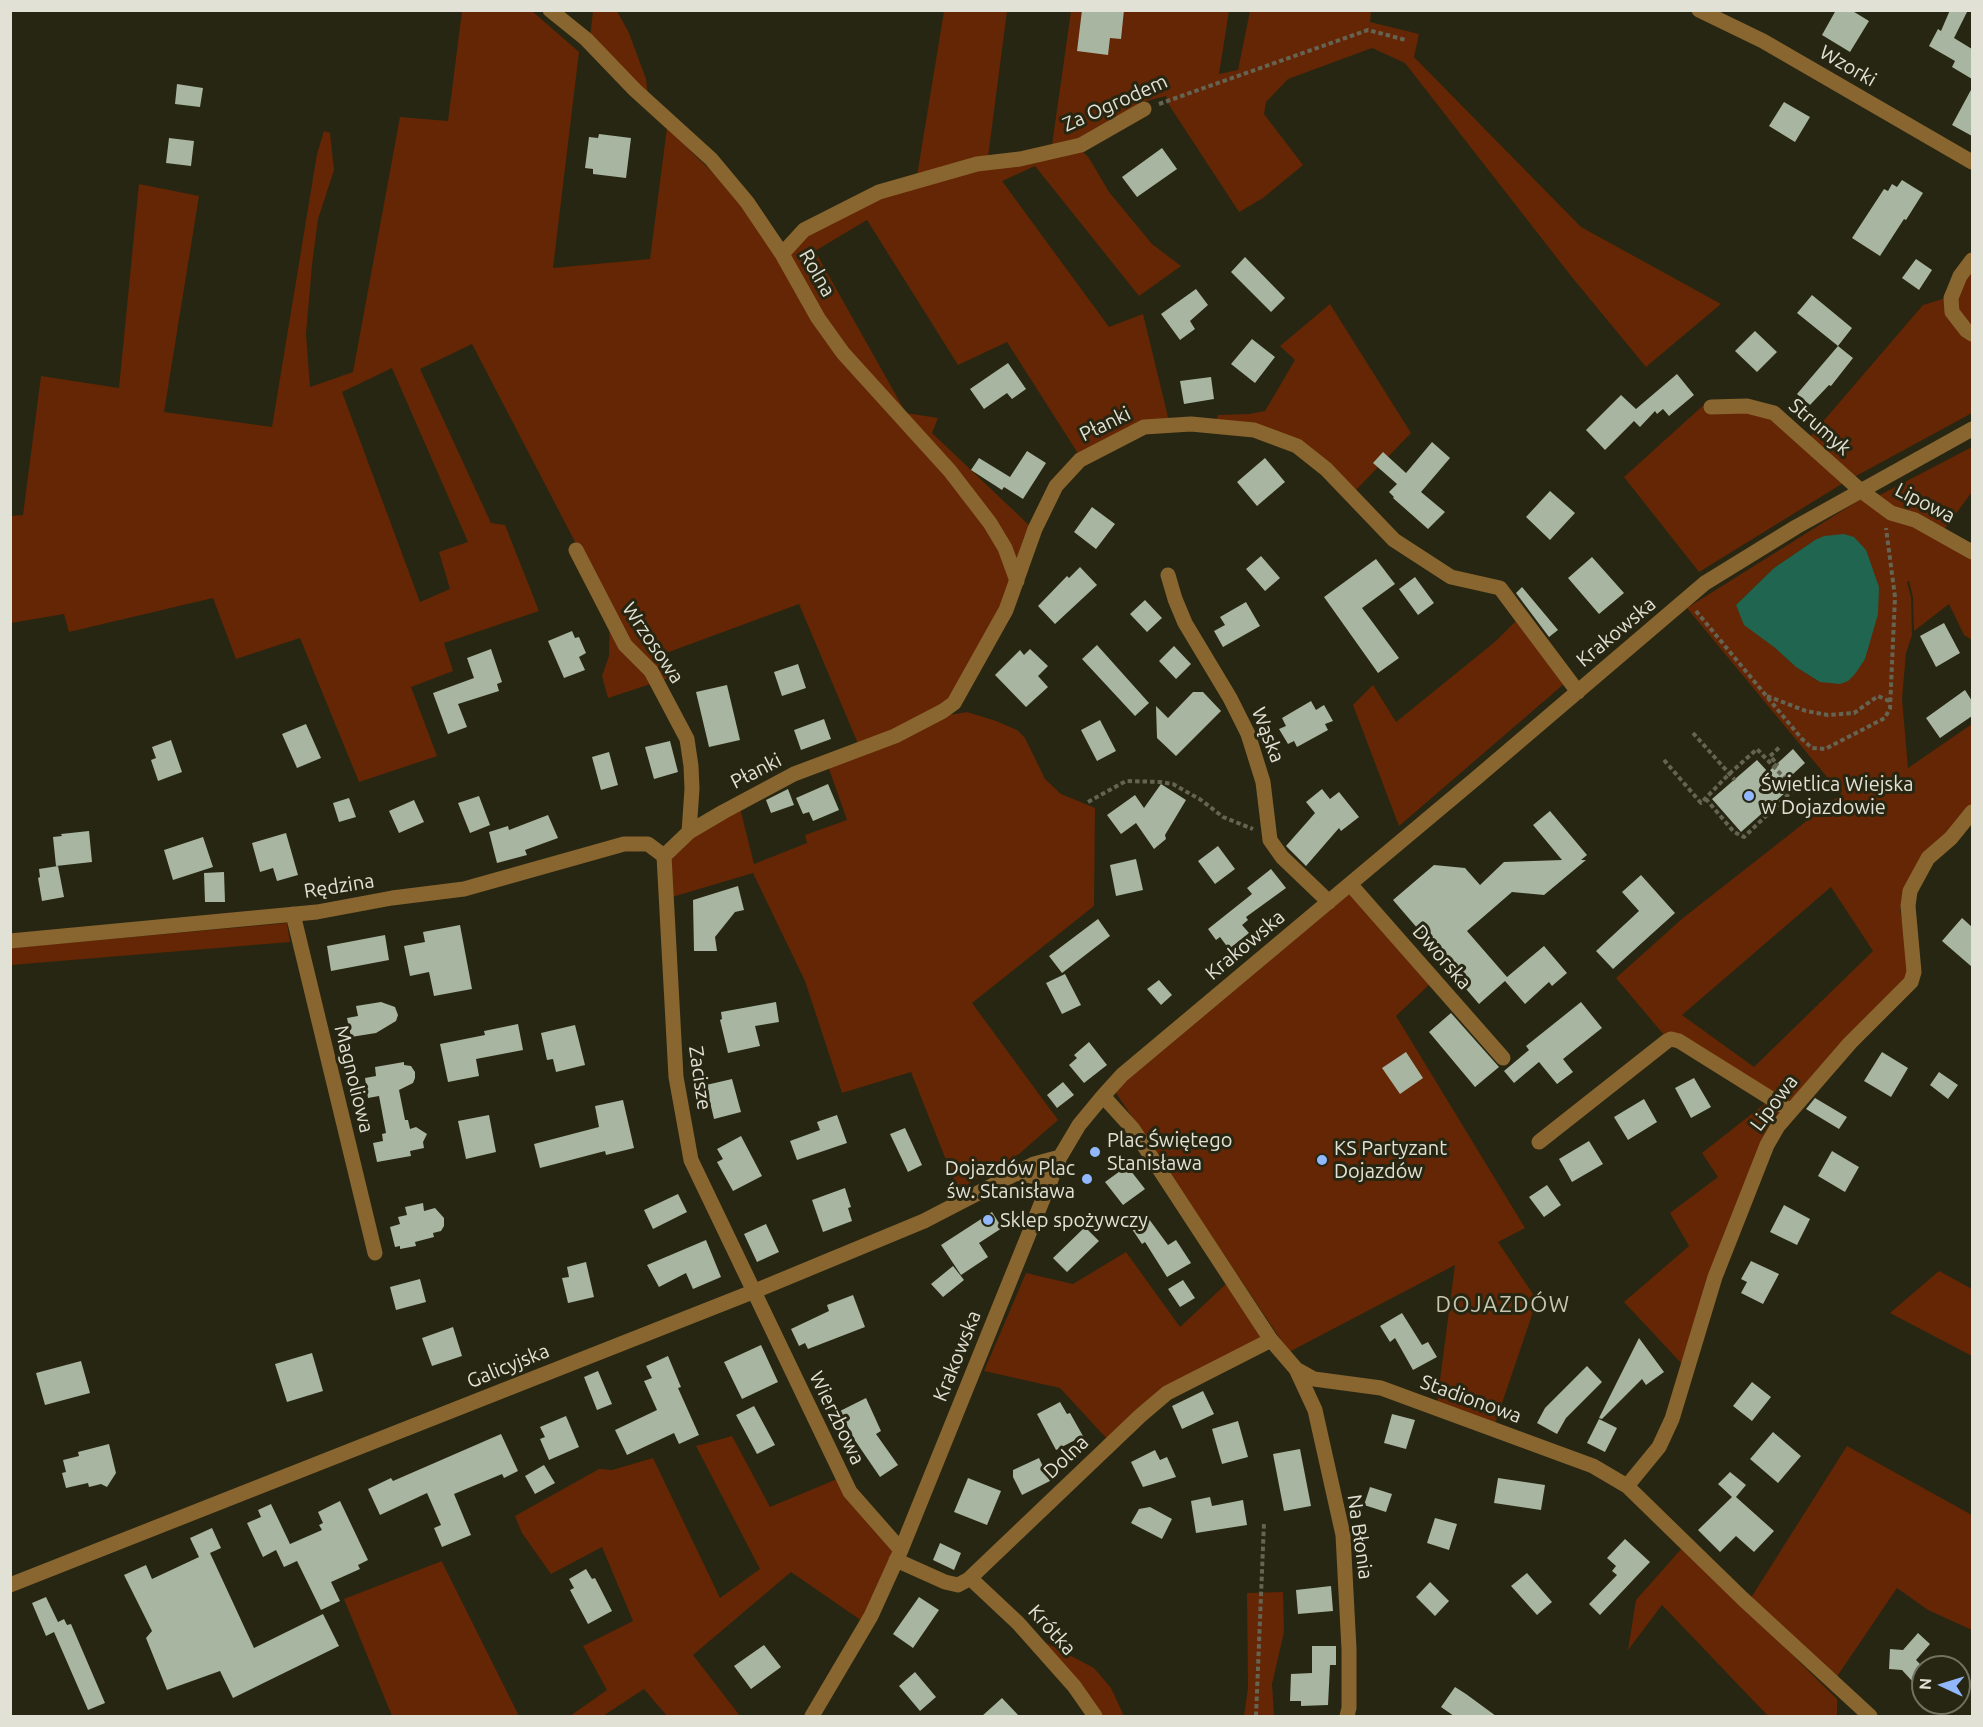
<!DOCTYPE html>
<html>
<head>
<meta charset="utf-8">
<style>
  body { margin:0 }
  #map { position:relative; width:1983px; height:1727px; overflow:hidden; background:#272612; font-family:Ubuntu,sans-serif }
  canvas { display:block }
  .frame { position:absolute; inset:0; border:12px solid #e1e1d5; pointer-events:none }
  .north { position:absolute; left:1911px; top:1655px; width:60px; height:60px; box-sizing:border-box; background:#272612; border:2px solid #717160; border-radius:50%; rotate:274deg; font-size:16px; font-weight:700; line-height:24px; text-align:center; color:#e1e1d5 }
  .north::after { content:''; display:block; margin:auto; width:21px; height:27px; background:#91b8fd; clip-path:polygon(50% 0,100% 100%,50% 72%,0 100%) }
</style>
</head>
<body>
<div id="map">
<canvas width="1983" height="1727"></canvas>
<div class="frame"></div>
<div class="north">N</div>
</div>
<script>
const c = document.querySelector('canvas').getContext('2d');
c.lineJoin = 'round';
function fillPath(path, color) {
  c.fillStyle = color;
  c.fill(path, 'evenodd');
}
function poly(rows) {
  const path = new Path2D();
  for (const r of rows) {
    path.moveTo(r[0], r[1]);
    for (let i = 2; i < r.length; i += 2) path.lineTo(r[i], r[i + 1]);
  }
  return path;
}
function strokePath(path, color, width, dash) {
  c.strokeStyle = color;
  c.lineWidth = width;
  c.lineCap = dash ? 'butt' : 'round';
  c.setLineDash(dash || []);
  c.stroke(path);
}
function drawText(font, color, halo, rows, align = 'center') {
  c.font = font + ' Ubuntu,sans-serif';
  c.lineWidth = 6;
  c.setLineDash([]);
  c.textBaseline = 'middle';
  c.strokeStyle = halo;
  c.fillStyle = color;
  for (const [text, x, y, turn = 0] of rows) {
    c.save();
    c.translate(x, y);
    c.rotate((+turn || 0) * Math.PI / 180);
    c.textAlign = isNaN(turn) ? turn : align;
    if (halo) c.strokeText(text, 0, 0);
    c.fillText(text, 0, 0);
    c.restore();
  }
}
const green = poly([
  [462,11,532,11,579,52,553,268,650,259,667,128,744,203,781,259,808,233,881,196,979,169,1081,150,1089,158,1109,192,1152,244,1181,266,1139,296,1035,166,1002,181,1109,327,1143,314,1169,421,1079,455,1007,342,958,365,867,220,815,251,906,413,938,418,932,433,1030,526,1024,537,1002,608,943,707,859,746,799,604,666,653,672,677,608,698,602,676,609,656,610,609,472,344,420,369,491,523,505,525,539,611,444,643,453,671,411,687,437,756,359,782,300,638,236,659,213,598,69,632,64,614,11,623,11,516,23,515,41,376,119,388,139,184,199,196,164,412,272,427,317,154,324,131,330,133,334,170,318,219,312,265,306,334,310,387,353,372,400,117,448,121],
  [392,368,468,542,439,552,450,589,420,602,342,392],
  [593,11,617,11,629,33,646,79,648,94,590,38],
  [944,11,1007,11,988,157,917,176],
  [1071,11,1229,11,1219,74,1238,70,1250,11,1371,11,1370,22,1419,34,1414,57,1581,227,1721,304,1646,367,1571,276,1405,63,1372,48,1288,79,1266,102,1264,114,1303,165,1263,198,1239,212,1169,105,1166,96,1143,102,1081,139,1052,145],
  [1972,266,1972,329,1957,312,1955,300],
  [1946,298,1972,340,1972,413,1845,482,1699,572,1624,477,1707,402,1747,402,1808,439,1923,305],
  [1330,304,1411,433,1354,492,1299,442,1215,422,1218,415,1249,414,1265,411,1295,360,1280,346],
  [1972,447,1972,492,1943,531,1893,508,1876,497],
  [1864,497,1972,557,1972,640,1964,635,1949,604,1914,631,1913,597,1909,581,1907,582,1911,597,1912,635,1906,653,1902,699,1908,768,1972,724,1972,805,1904,888,1900,910,1908,951,1907,978,1789,1104,1672,1032,1664,1035,1616,978,1683,918,1841,794,1687,608],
  [1815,540,1820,682,1796,667,1774,647,1736,605,1774,568],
  [1831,887,1873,951,1754,1067,1682,1015],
  [1516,621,1565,683,1399,826,1353,705,1373,685,1396,722,1496,641],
  [967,712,996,721,1017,730,1025,738,1045,779,1061,794,1095,808,1094,906,972,1003,1058,1120,1019,1154,958,1190,911,1072,842,1093,805,981,753,873,672,897,670,856,692,835,740,808,754,864,807,843,805,835,847,820,828,766,949,715],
  [1349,891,1431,983,1396,1016,1525,1228,1498,1242,1537,1300,1495,1424,1437,1403,1455,1265,1289,1352,1116,1093,1125,1079],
  [287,923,290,942,11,965,11,948],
  [1767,1102,1785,1112,1683,1365,1624,1302,1689,1246,1670,1213,1718,1177,1702,1153],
  [1126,1252,1180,1327,1227,1283,1263,1339,1108,1440,1060,1388,984,1371,1026,1273,1073,1284],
  [1939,1271,1972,1289,1972,1356,1890,1313],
  [732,1436,770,1507,837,1479,896,1552,862,1621,791,1572,693,1655,740,1716,667,1716,644,1689,603,1716,570,1716,607,1690,583,1646,633,1621,602,1547,551,1574,522,1533,515,1516,599,1469,612,1470,653,1458,720,1598,760,1569,696,1446],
  [1847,1446,1972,1515,1972,1630,1928,1610,1897,1588,1836,1678,1747,1604],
  [1683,1547,1837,1699,1837,1716,1768,1716,1662,1605,1628,1650,1636,1600],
  [442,1561,442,1562,519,1716,392,1716,344,1599],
  [1283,1592,1284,1632,1272,1684,1274,1716,1244,1716,1248,1688,1247,1593],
  [1039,1639,1094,1668,1111,1688,1124,1716,1102,1716,1077,1683]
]);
const water = poly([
  [1844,534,1854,537,1866,550,1879,587,1878,614,1865,659,1855,674,1848,681,1840,684,1820,682,1796,667,1774,647,1744,625,1736,605,1774,568,1815,540,1824,536]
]);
const building = poly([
  [1082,10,1124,10,1121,39,1110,38,1108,55,1077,51],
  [1836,10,1851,10,1869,21,1850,52,1822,35],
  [1950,10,1968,10,1954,38,1972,49,1972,79,1952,67,1955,61,1929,46,1938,29,1941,31],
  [177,84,203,88,200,107,175,104],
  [1972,88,1972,136,1952,125],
  [1784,102,1810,117,1795,142,1769,126],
  [599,134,631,138,626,178,593,174,593,169,585,168,589,137,598,138],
  [169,138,194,141,191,166,166,163],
  [1162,148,1177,169,1137,197,1122,177],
  [1902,180,1923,193,1906,220,1904,219,1880,256,1852,238,1884,189,1888,191,1892,184,1897,187],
  [1245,257,1285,298,1271,312,1231,272],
  [1916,259,1932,270,1919,290,1902,278],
  [1196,289,1208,305,1190,321,1195,329,1180,340,1161,314],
  [1812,295,1852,328,1838,346,1797,313],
  [1755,331,1777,352,1757,372,1735,351],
  [1252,339,1275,357,1255,383,1231,364],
  [1838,346,1853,358,1831,386,1829,385,1810,405,1797,394],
  [1008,363,1026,389,1012,399,1007,393,984,409,970,389],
  [1677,374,1694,395,1669,416,1663,409,1657,414,1655,411,1640,427,1634,421,1605,450,1586,430,1621,395,1636,409],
  [1211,377,1214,399,1184,404,1180,381],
  [1432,442,1450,458,1421,492,1445,512,1428,529,1393,498,1394,497,1389,492,1397,484,1373,463,1383,452,1406,473],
  [1027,451,1046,463,1023,499,1004,487,1002,490,971,470,979,458,1010,477],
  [1265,458,1285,482,1257,506,1237,482],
  [1550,491,1575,513,1550,540,1526,517],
  [1092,507,1115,524,1096,549,1074,532],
  [1261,556,1280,578,1265,591,1246,569],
  [1592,557,1624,593,1599,614,1568,578],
  [1376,559,1395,584,1362,608,1399,658,1378,673,1324,597],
  [1080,567,1097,585,1055,624,1038,606,1067,576,1069,578],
  [1415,577,1434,603,1418,615,1399,589],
  [1522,587,1558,630,1549,637,1516,593],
  [1145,600,1162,618,1147,632,1130,614],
  [1246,602,1260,626,1223,647,1214,631,1225,625,1220,617],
  [1944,623,1960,653,1936,667,1920,636],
  [572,631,575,638,579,637,586,653,579,657,585,670,564,678,548,641],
  [1097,645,1149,703,1135,716,1082,659],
  [1174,646,1191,664,1176,679,1159,661],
  [491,649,502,682,497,684,499,691,458,704,467,727,448,734,433,693,474,678,467,658],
  [1030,649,1048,666,1038,676,1048,687,1026,707,995,675,1020,650,1024,655],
  [798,664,806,688,782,696,774,672],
  [727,685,740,740,709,747,696,692],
  [1965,690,1972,701,1972,716,1940,738,1926,718],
  [1193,692,1203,692,1221,711,1176,756,1157,738,1156,706,1168,718],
  [1311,701,1316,710,1324,705,1333,721,1325,724,1328,730,1297,747,1294,741,1288,744,1279,729,1286,726,1282,718],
  [824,719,831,739,801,750,794,730],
  [1100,720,1116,751,1097,761,1081,730],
  [306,724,321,758,297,768,282,734],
  [171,740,182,772,158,781,151,760,156,758,152,747],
  [670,741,678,772,654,779,645,747],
  [1793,749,1805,763,1780,786,1786,792,1741,832,1712,799,1757,760,1768,772],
  [609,752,618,785,601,790,592,757],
  [828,784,839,810,813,821,809,812,803,814,796,798],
  [1161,784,1186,800,1165,835,1166,839,1154,849,1136,823,1121,834,1107,815,1135,795,1144,808],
  [788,789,794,805,771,813,766,800],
  [1322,789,1330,799,1339,792,1359,817,1341,831,1339,828,1306,866,1286,846,1315,813,1306,802],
  [479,796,490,825,470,833,458,803],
  [349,798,356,817,339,822,333,803],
  [414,800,424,822,399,833,389,811],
  [1550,811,1587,855,1581,860,1586,860,1544,895,1512,892,1467,931,1507,977,1544,946,1567,973,1552,986,1549,982,1525,1004,1505,981,1479,1004,1454,975,1456,973,1393,900,1434,865,1465,868,1480,885,1504,862,1562,860,1533,825],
  [548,815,558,838,525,850,527,855,497,863,489,832,508,826,509,830],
  [89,831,92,862,56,866,53,837,62,836,61,834],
  [286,833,298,875,277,881,273,868,260,872,252,843],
  [203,837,213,867,173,880,164,850],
  [1218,846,1235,869,1215,884,1198,861],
  [1136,859,1143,890,1116,896,1110,865],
  [58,866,64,897,42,901,38,878,40,877,39,869],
  [1271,869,1286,888,1246,917,1248,920,1242,925,1249,933,1229,949,1220,937,1216,940,1208,929,1252,894,1247,888],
  [224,872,225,902,205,902,204,873],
  [1641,875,1675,913,1613,969,1596,951,1639,911,1622,892],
  [738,886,744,910,735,912,715,937,717,951,694,951,693,900],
  [1962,918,1972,927,1972,967,1942,941],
  [1098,919,1110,936,1062,973,1049,956],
  [460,925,472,989,434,996,429,972,410,976,404,946,425,942,423,932],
  [385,935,389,960,331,971,327,946],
  [1065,974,1081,1005,1062,1014,1046,983],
  [1159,980,1172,995,1161,1005,1147,989],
  [381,1002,395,1007,398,1015,396,1021,376,1033,351,1037,347,1018,358,1016,356,1006],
  [776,1002,779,1022,755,1026,760,1046,728,1053,720,1020,722,1019,721,1012],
  [1581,1002,1602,1028,1563,1059,1573,1072,1557,1084,1539,1062,1514,1083,1504,1071,1529,1050,1526,1046],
  [1451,1013,1499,1067,1475,1087,1429,1032],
  [518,1024,523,1050,476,1059,479,1076,448,1082,440,1044,485,1035,484,1031],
  [575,1025,585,1065,556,1072,553,1059,547,1060,541,1033],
  [1089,1042,1107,1065,1084,1083,1069,1065,1077,1058,1074,1055],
  [1406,1052,1423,1078,1400,1094,1382,1068],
  [1882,1052,1908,1068,1891,1097,1864,1081],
  [404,1062,404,1065,411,1066,415,1072,415,1078,413,1083,399,1090,405,1120,408,1120,410,1129,416,1127,427,1134,423,1142,424,1148,410,1151,411,1156,377,1162,373,1143,383,1141,382,1134,386,1133,379,1096,368,1098,365,1078,376,1076,375,1067],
  [1939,1072,1958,1085,1948,1099,1930,1085],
  [1694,1078,1711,1107,1691,1118,1675,1088],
  [732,1079,741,1112,714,1119,706,1085],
  [1063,1082,1074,1095,1057,1108,1047,1095],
  [1815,1098,1847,1117,1839,1129,1806,1109],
  [1644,1099,1657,1122,1628,1140,1614,1117],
  [623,1100,634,1148,606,1155,605,1151,540,1168,534,1144,599,1127,595,1106],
  [489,1115,496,1152,466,1159,458,1121],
  [837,1115,847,1143,797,1160,790,1141,820,1130,817,1122],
  [905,1128,922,1165,908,1172,890,1134],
  [741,1136,762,1176,733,1191,717,1162,723,1159,717,1149],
  [1589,1141,1603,1164,1572,1182,1559,1159],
  [1832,1151,1859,1167,1845,1192,1818,1176],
  [1127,1166,1145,1189,1123,1205,1105,1182],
  [1547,1185,1561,1205,1544,1217,1529,1197],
  [845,1188,851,1207,848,1208,852,1221,823,1232,812,1200],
  [678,1194,687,1212,653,1229,644,1210],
  [423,1203,424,1211,435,1208,444,1218,444,1226,441,1231,433,1233,434,1237,415,1242,416,1246,400,1249,400,1246,395,1247,390,1227,400,1224,398,1217,407,1215,405,1207],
  [1784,1205,1810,1219,1797,1245,1770,1232],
  [992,1212,1002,1228,979,1243,988,1257,961,1275,941,1245],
  [1146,1215,1168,1245,1176,1240,1191,1263,1167,1277,1145,1242,1142,1244,1132,1229],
  [766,1224,779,1252,757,1262,744,1234],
  [1085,1227,1099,1241,1067,1272,1053,1258],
  [706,1240,721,1277,693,1289,686,1273,659,1287,647,1265],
  [1751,1261,1779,1274,1763,1304,1741,1293,1747,1282,1741,1279],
  [586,1262,594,1297,568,1303,562,1278,569,1277,567,1267],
  [953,1266,964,1280,943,1297,931,1284],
  [420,1279,426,1302,396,1310,390,1287],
  [1183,1280,1195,1298,1180,1307,1168,1289],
  [853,1295,865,1327,808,1349,805,1343,799,1346,791,1329,829,1311,827,1305],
  [1402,1313,1422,1345,1428,1342,1437,1357,1413,1370,1395,1338,1390,1342,1380,1326],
  [453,1327,462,1356,432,1366,422,1338],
  [1639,1338,1664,1372,1646,1385,1642,1379,1602,1419,1599,1418],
  [761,1345,778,1382,742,1399,724,1362],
  [312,1353,323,1391,287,1402,275,1364],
  [668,1356,681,1387,678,1388,699,1435,679,1444,674,1433,627,1455,615,1430,657,1410,644,1381,652,1378,646,1366],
  [81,1361,90,1393,45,1405,36,1373],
  [1587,1366,1602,1382,1566,1418,1557,1434,1537,1423,1545,1408],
  [598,1371,612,1404,597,1410,584,1377],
  [1752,1382,1771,1397,1752,1421,1733,1406],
  [1203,1391,1214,1414,1182,1429,1172,1406],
  [866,1398,881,1431,876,1434,898,1465,880,1477,854,1439,840,1411],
  [1060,1402,1067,1414,1070,1413,1083,1436,1056,1450,1037,1414],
  [754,1406,775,1445,757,1454,736,1415],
  [1392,1414,1415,1420,1406,1449,1384,1443],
  [566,1416,579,1447,549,1460,540,1439,545,1437,540,1427],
  [1599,1419,1617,1428,1605,1452,1587,1443],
  [1238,1421,1248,1457,1222,1464,1212,1429],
  [1773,1432,1801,1456,1778,1483,1750,1459],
  [501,1434,518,1471,504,1478,502,1474,454,1494,471,1535,442,1547,434,1528,441,1525,427,1493,380,1515,368,1489,391,1478,393,1481],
  [109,1444,116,1473,107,1487,101,1484,89,1487,88,1483,66,1488,62,1473,66,1472,63,1460,79,1456,78,1452],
  [1300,1449,1311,1506,1284,1511,1273,1454],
  [1155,1450,1160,1460,1167,1457,1176,1477,1143,1487,1131,1462],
  [1039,1458,1050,1481,1022,1495,1013,1477,1013,1470],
  [544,1465,555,1483,535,1494,525,1476],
  [1730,1472,1746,1485,1736,1497,1774,1531,1754,1552,1736,1536,1720,1552,1698,1530,1732,1497,1718,1484],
  [968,1478,1001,1491,987,1525,954,1512],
  [1498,1478,1545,1485,1541,1510,1494,1503],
  [1370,1487,1392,1494,1386,1512,1364,1505],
  [1210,1497,1212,1506,1243,1500,1247,1525,1196,1533,1191,1501],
  [340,1501,368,1560,358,1565,360,1569,331,1582,340,1601,321,1610,297,1561,284,1567,276,1550,263,1557,247,1523,261,1517,258,1510,271,1504,290,1544,322,1530,319,1525,323,1523,318,1512],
  [1150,1507,1172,1519,1162,1539,1131,1523,1139,1509],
  [1435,1518,1457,1524,1449,1550,1427,1543],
  [212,1528,221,1548,210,1553,254,1648,323,1614,339,1646,233,1698,220,1671,167,1690,146,1638,152,1631,124,1575,146,1565,152,1579,199,1557,190,1538],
  [1625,1539,1650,1562,1600,1615,1589,1604,1617,1575,1612,1571,1616,1566,1607,1558],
  [940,1543,961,1553,954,1570,933,1560],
  [586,1569,592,1579,595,1578,612,1611,588,1624,570,1590,574,1588,569,1579],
  [1527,1573,1552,1602,1537,1615,1511,1586],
  [1430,1582,1449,1601,1435,1616,1416,1597],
  [1331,1586,1333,1611,1298,1614,1296,1590],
  [46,1597,58,1622,64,1619,67,1625,71,1624,105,1703,88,1710,54,1632,46,1636,32,1603],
  [919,1597,939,1610,913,1648,893,1634],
  [1918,1633,1930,1644,1916,1660,1923,1667,1923,1693,1902,1670,1889,1669,1890,1649,1903,1650],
  [764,1645,781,1667,751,1689,734,1666],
  [1312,1646,1336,1646,1336,1665,1330,1665,1328,1705,1301,1706,1301,1701,1290,1701,1291,1674,1312,1673],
  [915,1672,936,1697,920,1711,899,1686],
  [1455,1687,1466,1694,1496,1716,1454,1716,1441,1707],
  [1002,1698,1019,1716,982,1716]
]);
const path = poly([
  [1159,104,1368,30,1406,40],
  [1696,611,1802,739,1812,748,1825,749,1885,718,1890,708,1895,597,1886,528],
  [1767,696,1806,711,1828,715,1854,713,1878,696,1891,702],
  [1693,733,1735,780],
  [1664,760,1701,803,1729,774,1757,749,1792,786,1792,791,1744,837,1734,832,1706,799],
  [1774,767,1777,764,1770,756,1781,746],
  [1088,802,1126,781,1160,782,1173,784,1201,800,1223,817,1253,829],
  [1256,1716,1264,1523]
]);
const minor = poly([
  [550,10,586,39,635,90,711,159,747,202,782,254,818,318,843,353,950,471,990,523,1005,548,1017,581],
  [1699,10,1763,41,1972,162],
  [782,254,804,230,879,192,977,164,1020,159,1081,145,1144,109],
  [1972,260,1960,276,1951,298,1952,312,1966,330,1972,334],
  [1711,407,1747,406,1774,413,1860,490,1891,513,1915,520,1972,552],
  [576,550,625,645,651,671,687,739,691,766,692,789,689,832],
  [1168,575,1175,599,1185,623,1230,698,1248,734,1263,782,1270,840,1282,857,1329,902],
  [664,856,689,832,723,812,794,774,895,736,943,711,954,703,1006,610,1035,529,1056,486,1080,460,1144,427,1191,424,1254,430,1297,446,1326,469,1394,540,1451,577,1500,588,1578,692],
  [664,856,676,1077,691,1160,850,1492,901,1550],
  [1350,884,1503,1058],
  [293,914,375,1253],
  [10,941,317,912,392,898,464,889,624,844,648,844,664,856],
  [1103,1096,1133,1129,1271,1340,1296,1369,1314,1379,1381,1388,1593,1466,1627,1486,1743,1599,1870,1716],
  [1539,1142,1667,1041,1671,1039,1679,1041,1791,1111],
  [1015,1173,1051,1180],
  [1296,1369,1315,1410,1343,1535,1349,1649,1349,1708,1347,1716],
  [1627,1486,1659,1447,1672,1419,1715,1277,1767,1145,1778,1126,1850,1043,1911,982,1914,972,1908,906,1910,891,1928,858,1951,838,1972,812],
  [896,1560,945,1582,958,1585,969,1579,1140,1416,1167,1393,1271,1340],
  [970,1578,1018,1623,1074,1686,1095,1716],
  [10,1585,755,1291,924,1221,1034,1164,1060,1157],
  [812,1716,871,1616,901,1550,1060,1157,1079,1125,1103,1096,1122,1075,1474,780,1705,583,1796,527,1972,429]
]);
const markers = [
  [1749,796,6,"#91b8fd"],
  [1095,1152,6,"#91b8fd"],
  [1322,1160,6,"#91b8fd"],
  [1087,1179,6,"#91b8fd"],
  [988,1220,6,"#91b8fd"]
];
const streetNames = [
  ["Wzorki",1848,66,30],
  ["Za Ogrodem",1115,103,-24],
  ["Rolna",817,273,60],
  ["Płanki",1105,424,-26],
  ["Strumyk",1820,427,41],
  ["Lipowa",1925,503,27],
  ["Krakowska",1616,632,-40],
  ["Wrzosowa",653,643,56],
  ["Wąska",1268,735,69],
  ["Płanki",756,771,-27],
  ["Rędzina",339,886,-9],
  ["Krakowska",1245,945,-40],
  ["Dworska",1442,957,49],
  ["Zacisze",700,1078,82],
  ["Magnoliowa",354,1079,76],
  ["Lipowa",1774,1103,-53],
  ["Krakowska",957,1356,-68],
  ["Galicyjska",508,1366,-22],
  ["Stadionowa",1471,1399,20],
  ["Wierzbowa",837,1418,64],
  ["Dolna",1066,1457,-43],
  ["Na Błonia",1360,1537,82],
  ["Krótka",1052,1630,48]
];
const poiNames = [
  ["Świetlica Wiejska",1761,784],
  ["w Dojazdowie",1761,807],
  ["Plac Świętego",1107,1140],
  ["Stanisława",1107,1163],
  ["KS Partyzant",1334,1148],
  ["Dojazdów",1334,1171],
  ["Dojazdów Plac",1075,1168,"right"],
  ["św. Stanisława",1075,1191,"right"],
  ["Sklep spożywczy",1000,1220]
];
const quarterNames = [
  ["DOJAZDÓW",1503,1305]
];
fillPath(green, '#642604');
fillPath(water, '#20654f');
fillPath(building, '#a7b5a1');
strokePath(path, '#656453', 4, [4.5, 3]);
strokePath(minor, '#89652f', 15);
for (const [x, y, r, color] of markers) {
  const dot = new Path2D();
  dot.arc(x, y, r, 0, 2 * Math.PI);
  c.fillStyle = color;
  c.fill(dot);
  strokePath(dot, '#272612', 2);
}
drawText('20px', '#e1e1d5', '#272612', streetNames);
drawText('20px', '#e1e1d5', '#272612', poiNames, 'left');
c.letterSpacing = '1.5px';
drawText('22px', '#c7c6ae', '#272612', quarterNames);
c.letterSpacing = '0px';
</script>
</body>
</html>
